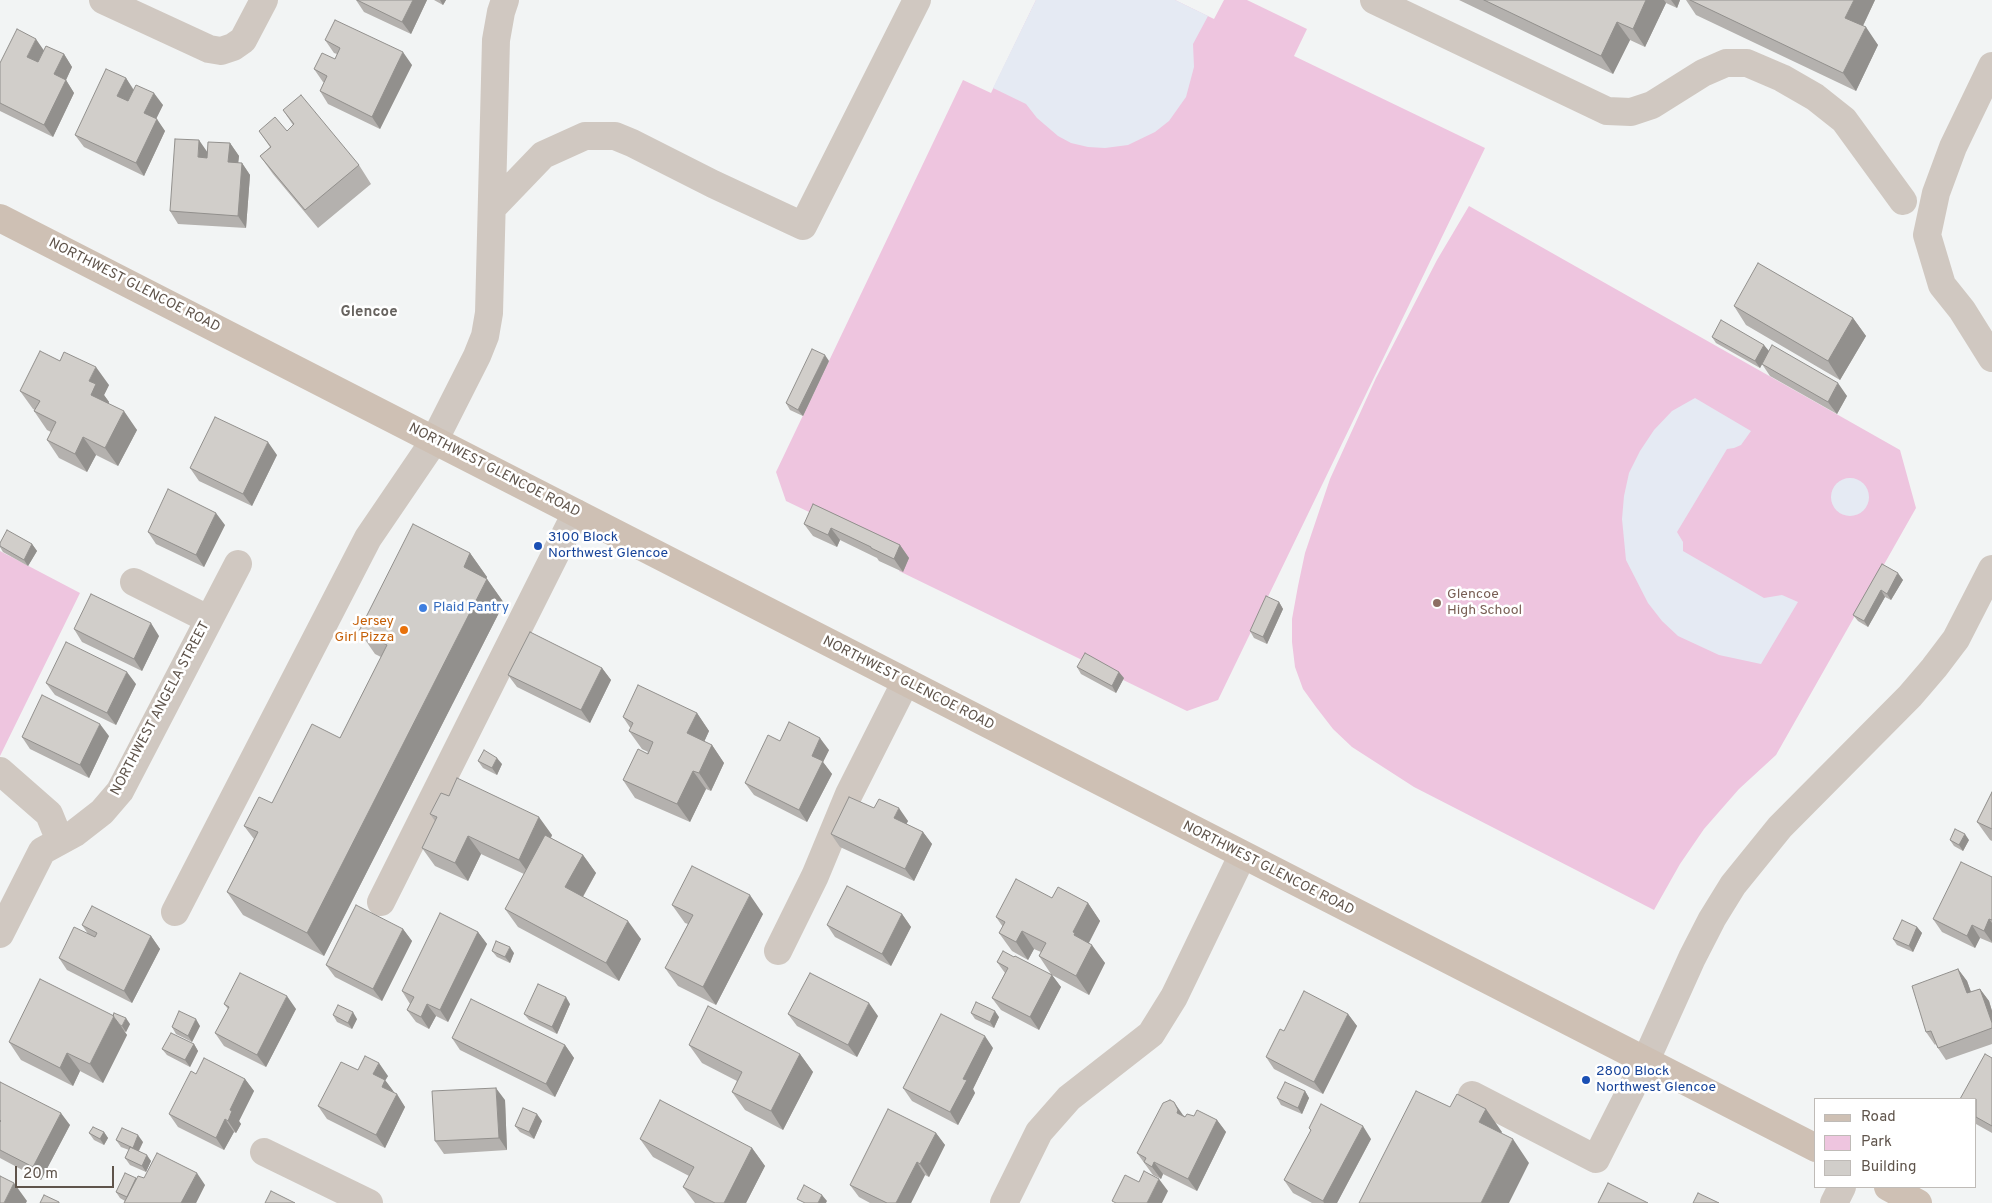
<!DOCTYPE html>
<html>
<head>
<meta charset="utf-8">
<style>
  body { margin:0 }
  #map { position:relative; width:1992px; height:1203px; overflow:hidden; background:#f2f4f4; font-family:Overpass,sans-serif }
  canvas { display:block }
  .legend { position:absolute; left:1814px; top:1098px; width:162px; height:90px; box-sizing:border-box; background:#fff; border:1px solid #bfbbb7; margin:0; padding:6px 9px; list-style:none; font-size:15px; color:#5f544b }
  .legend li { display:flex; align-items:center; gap:10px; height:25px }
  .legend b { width:25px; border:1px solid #bfbbb7 }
  .scale { position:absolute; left:15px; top:1166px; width:99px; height:22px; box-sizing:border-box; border:2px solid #5f544b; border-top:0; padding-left:6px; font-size:15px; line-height:18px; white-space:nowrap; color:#5f544b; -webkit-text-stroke:4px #fff; paint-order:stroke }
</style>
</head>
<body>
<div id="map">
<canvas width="1992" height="1203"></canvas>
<ul class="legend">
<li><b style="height:6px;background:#cec0b4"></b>Road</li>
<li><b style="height:14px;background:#eec5df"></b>Park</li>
<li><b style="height:14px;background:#d1ceca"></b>Building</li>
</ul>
<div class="scale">20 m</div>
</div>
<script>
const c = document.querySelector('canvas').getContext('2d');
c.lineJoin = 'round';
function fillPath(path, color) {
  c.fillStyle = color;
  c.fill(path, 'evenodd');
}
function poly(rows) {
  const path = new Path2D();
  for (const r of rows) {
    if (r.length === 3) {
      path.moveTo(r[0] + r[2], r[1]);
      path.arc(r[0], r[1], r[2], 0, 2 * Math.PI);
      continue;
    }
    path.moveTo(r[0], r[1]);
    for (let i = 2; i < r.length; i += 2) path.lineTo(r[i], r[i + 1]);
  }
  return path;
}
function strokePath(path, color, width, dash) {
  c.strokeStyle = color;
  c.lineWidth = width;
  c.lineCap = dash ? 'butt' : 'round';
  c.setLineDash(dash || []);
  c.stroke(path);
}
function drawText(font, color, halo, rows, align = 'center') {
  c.font = font + ' Overpass,sans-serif';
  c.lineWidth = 5;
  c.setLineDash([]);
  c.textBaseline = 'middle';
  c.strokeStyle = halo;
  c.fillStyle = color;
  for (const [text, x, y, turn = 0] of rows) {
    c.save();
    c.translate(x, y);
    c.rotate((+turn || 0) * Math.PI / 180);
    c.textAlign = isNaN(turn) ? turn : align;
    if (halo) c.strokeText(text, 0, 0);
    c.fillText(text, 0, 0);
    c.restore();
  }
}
const green = poly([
  [1036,0,1175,0,1214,19,1224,0,1247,0,1307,29,1294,56,1485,148,1218,700,1187,711,899,571,905,558,786,501,776,472,963,80,991,93],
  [1469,206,1900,450,1916,508,1776,755,1739,789,1704,829,1680,864,1654,910,1414,787,1352,747,1333,729,1316,707,1303,689,1295,667,1292,642,1292,619,1298,586,1305,553,1330,479,1376,378,1437,260],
  [0,551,80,593,0,756]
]);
const sand = poly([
  [1036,0,1175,0,1208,16,1193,44,1194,67,1186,97,1169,121,1155,132,1128,145,1105,148,1088,147,1071,143,1058,136,1037,118,1026,104,993,88],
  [1695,398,1751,431,1741,445,1734,448,1727,449,1677,532,1683,542,1683,551,1764,598,1782,595,1798,602,1761,664,1719,655,1678,636,1662,621,1648,603,1626,560,1622,519,1624,496,1629,473,1640,451,1654,430,1672,411],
  [1850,497,19]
]);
const minor = poly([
  [103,0,209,49,221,51,233,47,243,40,264,0],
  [1374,0,1607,111,1631,112,1652,105,1703,73,1726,63,1747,63,1782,78,1815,97,1844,120,1903,201],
  [1992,66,1953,147,1936,193,1927,235,1942,285,1962,310,1992,358],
  [493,207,543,155,585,136,615,136,632,143,713,184,803,226,917,0],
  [134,582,208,619],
  [0,771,49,814,60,841],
  [381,902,576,513],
  [175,912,368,538,434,441,477,356,485,336,489,313,496,40,501,12,505,0],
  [0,934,42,851,75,833,102,812,120,791,238,564],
  [778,951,815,876,849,794,905,683],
  [1472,1095,1596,1159,1646,1060,1692,958,1712,919,1733,885,1780,827,1910,696,1934,668,1956,639,1992,569],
  [264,1152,369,1203],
  [1004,1203,1039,1132,1069,1098,1151,1034,1174,997,1242,856],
  [1834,1203,1842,1187]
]);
const major = poly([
  [0,218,1816,1148],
  [1888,1187,1918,1203]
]);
const wall = poly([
  [356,0,427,0,411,34,364,12],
  [434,0,446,0,443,5],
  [1459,0,1680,0,1677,8,1666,3,1645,47,1630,40,1613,74],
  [1686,0,1875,0,1863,26,1878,45,1856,91,1696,15],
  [325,40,412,65,380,129,328,104,320,91,324,82,323,82,314,69,335,59,337,54,334,53],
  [44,51,64,54,72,67,66,80,74,93,53,137,0,111,0,63],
  [126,78,134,90,163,105,156,119,165,131,144,176,84,147,75,135],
  [283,110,359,165,371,184,318,228,273,174,260,156,270,147,259,131,287,131,293,125],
  [230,143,239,156,238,163,242,163,250,175,246,228,178,224,170,211,207,152],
  [1734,306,1853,318,1866,336,1840,380,1746,325],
  [1712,337,1769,351,1760,368,1716,343],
  [829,361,803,416,790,410,786,403],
  [1762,364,1847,396,1837,414,1770,376],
  [109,385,104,395,109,402,108,404,137,430,118,466,96,455,87,472,59,458,47,440,51,432,47,430,34,411,35,410,33,409,20,391],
  [277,455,252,506,199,481,190,468],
  [813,504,900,545,909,558,903,572,879,561,877,558,840,540,837,547,813,536,804,524],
  [225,525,204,567,156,544,148,532],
  [0,543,32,544,37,551,28,566,3,552,0,547],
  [470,553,487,577,486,579,487,579,504,603,324,956,243,915,227,892,254,839,244,826,272,803,340,738,381,657,375,654,359,631],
  [1882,564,1903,580,1891,600,1885,597,1868,627,1858,621,1853,615],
  [1279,602,1283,609,1267,644,1254,638,1250,631],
  [74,629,159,636,142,671,82,642],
  [1077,667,1124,678,1116,693,1081,674],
  [602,668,611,680,590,723,517,687,508,675],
  [46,683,136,684,116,725,55,695],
  [697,713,709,731,704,742,712,745,724,763,711,791,706,789,690,822,635,798,623,780,648,752,642,749,629,731,631,729,623,717],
  [109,736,89,778,30,749,22,737],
  [780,741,829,750,823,762,832,774,807,822,754,795,745,783],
  [478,761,502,764,497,775,483,768],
  [1992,792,1992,841,1990,840,1977,822],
  [449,796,552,835,551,838,583,855,596,873,583,897,641,939,619,981,518,927,505,909,524,874,481,854,468,881,435,866,422,848,435,821,430,814],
  [874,808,908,821,906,824,923,832,932,844,914,881,840,847,831,834],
  [1950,840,1969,840,1963,851,1954,846],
  [1992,877,1992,943,1980,938,1975,948,1942,932,1933,919],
  [1052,898,1088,903,1100,921,1089,943,1105,963,1089,995,1052,975,1061,987,1039,1030,1001,1010,992,998,1005,973,997,962,1051,974,1039,956,1041,952,1034,949,1028,960,1012,951,999,933,1003,927,996,917],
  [672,905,763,914,716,1005,678,986,665,968,688,924,685,923],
  [902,914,911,927,891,966,835,937,827,925],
  [82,925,151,936,160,949,132,1003,67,970,59,958,88,934],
  [1917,927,1922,933,1913,952,1897,945,1893,939],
  [403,929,412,941,382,1001,335,977,326,965],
  [478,932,487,944,448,1022,436,1016,429,1029,416,1022,407,1010,410,1004,402,991],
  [492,951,514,953,510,963,497,957],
  [1958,969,1967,981,1971,992,1980,989,1989,1001,1992,1011,1992,1044,1946,1060,1938,1048,1936,1044,1935,1045,1926,1032],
  [224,1004,296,1009,266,1067,224,1046,215,1033,228,1009],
  [570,1004,557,1034,529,1020,524,1014],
  [971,1013,999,1017,994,1028,975,1019],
  [788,1014,878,1016,857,1057,797,1026],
  [1348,1014,1357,1026,1323,1094,1274,1069,1266,1057],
  [333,1015,357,1019,352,1029,337,1022],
  [130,1024,126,1032,124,1031,127,1035,103,1083,80,1071,73,1086,21,1060,9,1042],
  [200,1026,192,1042,176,1034,172,1027],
  [452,1038,565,1045,574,1058,555,1097,460,1050],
  [194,1044,198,1051,190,1067,167,1055,162,1049],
  [689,1045,800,1054,813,1072,783,1130,745,1110,732,1092,737,1081,702,1063],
  [993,1048,973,1089,975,1093,958,1125,912,1101,903,1088],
  [1992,1058,1992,1133,1976,1124,1976,1099],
  [358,1070,388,1076,385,1080,405,1107,385,1148,327,1119,318,1106],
  [196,1074,245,1079,254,1091,239,1121,241,1124,236,1133,234,1132,224,1150,178,1127,169,1114],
  [0,1082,70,1125,41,1180,0,1158],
  [1305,1091,1309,1098,1302,1114,1281,1105,1277,1098],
  [505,1100,507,1150,444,1154,435,1141],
  [1183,1115,1185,1117,1194,1116,1217,1120,1226,1132,1197,1191,1163,1174,1161,1179,1153,1175,1137,1153],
  [542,1121,534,1139,520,1132,515,1126],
  [1309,1128,1371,1139,1337,1203,1312,1203,1293,1193,1284,1180,1311,1131],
  [104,1132,108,1138,104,1145,94,1140,89,1133],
  [936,1133,945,1145,929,1177,925,1175,911,1203,870,1203,859,1197,850,1185],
  [640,1139,752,1148,765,1166,746,1203,695,1203,683,1187,689,1176,653,1157],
  [116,1140,143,1142,139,1151,151,1161,146,1172,130,1165,125,1158,129,1150,121,1147],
  [136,1178,205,1185,196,1203,124,1203,125,1201,120,1198,116,1192]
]);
const shadedWall = poly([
  [413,0,427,0,411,34,402,22],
  [440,0,446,0,443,5],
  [1646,0,1664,0,1666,3,1645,47,1633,29],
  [1671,0,1680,0,1677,8],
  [1854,0,1875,0,1858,36,1845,18],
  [1617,22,1630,40,1613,74,1601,56],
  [1866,27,1878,45,1856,91,1843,73],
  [36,39,45,52,36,69,27,57],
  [403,52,412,65,380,129,372,117],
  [64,54,72,67,66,80,74,93,53,137,44,125,54,74],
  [126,78,134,91,126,108,117,96],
  [154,93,163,105,153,125,144,113],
  [157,119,165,131,144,176,136,163],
  [199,140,208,153,207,169,198,157],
  [230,143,239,156,237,174,228,162],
  [242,163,250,175,246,228,238,216],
  [1853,318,1866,336,1840,380,1828,361],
  [1764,345,1769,351,1760,368,1755,361],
  [825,355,829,361,803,416,798,410],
  [96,367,109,385,104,395,109,402,104,413,91,395,89,381],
  [1838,383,1847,396,1837,414,1828,402],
  [124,411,137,430,118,466,105,448],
  [83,437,96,455,87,472,75,454],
  [268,442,277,455,252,506,243,494],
  [216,513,225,525,204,567,196,555],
  [831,528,840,540,837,547,828,535],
  [32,544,37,551,28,566,24,560],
  [900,545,909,558,903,572,894,559],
  [470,553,487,577,480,590,464,567],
  [1898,573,1903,580,1891,600,1887,594],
  [487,579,504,603,324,956,307,933],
  [1881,590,1885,597,1868,627,1864,621],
  [1279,602,1283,609,1267,644,1263,637],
  [151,623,159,636,142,671,134,659],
  [602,668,611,680,590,723,581,710],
  [127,672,136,684,116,725,107,713],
  [1119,672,1124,678,1116,693,1112,686],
  [697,713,709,731,700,751,687,733],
  [100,724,109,736,89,778,80,765],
  [820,738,829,750,823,762,832,774,807,822,799,810,812,756],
  [712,745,724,763,711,791,699,773],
  [497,758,502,764,497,775,492,768],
  [693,771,706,789,690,822,677,804],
  [899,808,908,821,903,831,894,818],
  [539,817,552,835,532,878,519,860],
  [923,832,932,844,914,881,905,869],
  [1965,834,1969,840,1963,851,1959,845],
  [468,836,481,854,468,881,455,863],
  [583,855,596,873,578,905,565,887],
  [750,895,763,914,716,1005,703,987],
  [1088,903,1100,921,1086,948,1074,935,1073,932],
  [902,914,911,927,891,966,882,954],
  [1989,919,1992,923,1992,942,1984,931],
  [628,921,641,939,619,981,606,963],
  [1972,925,1980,938,1975,948,1967,936],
  [1917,927,1922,933,1913,952,1909,946],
  [403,929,412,941,382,1001,373,989],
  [1022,931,1034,949,1028,960,1016,942],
  [478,932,487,944,448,1022,440,1010],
  [151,936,160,949,132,1003,124,991],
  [1092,945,1105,963,1089,995,1076,976],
  [510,947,514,953,510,963,505,957],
  [1958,969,1967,981,1976,1006,1967,993],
  [1052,975,1061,987,1039,1030,1030,1017],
  [1980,989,1989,1001,1992,1011,1992,1023],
  [287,996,296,1009,266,1067,257,1055],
  [566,997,570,1004,557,1034,552,1027],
  [869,1003,878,1016,857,1057,848,1045],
  [427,1004,436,1016,429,1029,421,1017],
  [995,1011,999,1017,994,1028,990,1022],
  [353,1012,357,1019,352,1029,348,1023],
  [1348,1014,1357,1026,1323,1094,1314,1082],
  [114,1016,127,1035,103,1083,90,1064],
  [126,1018,130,1024,126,1032,122,1026],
  [196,1019,200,1026,192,1042,188,1036],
  [985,1036,993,1048,973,1089,975,1093,958,1125,950,1112,963,1079],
  [194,1044,198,1051,190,1067,185,1060],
  [565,1045,574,1058,555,1097,546,1084],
  [67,1053,80,1071,73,1086,60,1068],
  [800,1054,813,1072,783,1130,771,1111],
  [379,1063,388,1076,382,1086,373,1074],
  [245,1079,254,1091,239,1121,241,1124,236,1133,228,1121,230,1110],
  [385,1080,394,1092,382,1087],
  [496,1088,505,1100,507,1150,499,1138],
  [1305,1091,1309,1098,1302,1114,1298,1108],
  [397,1094,405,1107,385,1148,376,1135],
  [1174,1102,1183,1115,1187,1122,1177,1113],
  [1486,1109,1502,1132,1496,1145,1479,1122],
  [61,1113,70,1125,41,1180,33,1167],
  [537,1114,542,1121,534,1139,529,1132],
  [225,1119,234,1132,224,1150,216,1138],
  [1217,1120,1226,1132,1197,1191,1188,1179],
  [1363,1126,1371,1139,1337,1203,1324,1203,1323,1201],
  [104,1132,108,1138,104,1145,100,1139],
  [936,1133,945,1145,929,1177,920,1164],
  [138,1135,143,1142,137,1154,133,1148],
  [1513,1139,1529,1163,1509,1203,1481,1203],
  [752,1148,765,1166,746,1203,724,1203],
  [147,1155,151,1161,146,1172,142,1166],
  [917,1162,925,1175,911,1203,896,1203],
  [1154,1162,1163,1174,1161,1179,1152,1167],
  [197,1173,205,1185,196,1203,181,1203],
  [1159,1179,1168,1191,1162,1203,1147,1203],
  [14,1183,27,1201,26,1203,4,1203],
  [822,1195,827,1201,826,1203,818,1203]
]);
const building = poly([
  [357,0,413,0,402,22,357,0],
  [1484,0,1646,0,1633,29,1617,22,1601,56,1484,0],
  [1690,0,1854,0,1845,18,1866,27,1843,73,1690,0],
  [335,20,403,52,372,117,320,91,327,76,314,69,322,53,335,59,340,48,325,40,335,20],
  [17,29,36,39,27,57,38,62,46,46,64,54,54,74,66,80,44,125,0,103,0,63,17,29],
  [106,69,126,78,117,96,128,101,136,85,154,93,144,113,157,119,136,163,75,135,106,69],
  [301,95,359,165,305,210,260,156,271,147,259,131,275,117,287,131,294,124,283,110,301,95],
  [175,139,199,140,198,157,207,158,208,142,230,143,228,162,242,163,238,216,170,211,175,139],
  [1758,263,1853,318,1828,361,1734,306,1758,263],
  [1721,320,1764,345,1755,361,1712,337,1721,320],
  [1772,345,1838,383,1828,402,1762,364,1772,345],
  [812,349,825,355,798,410,786,403,812,349],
  [40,351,60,361,64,352,96,367,89,381,96,384,91,395,124,411,105,448,83,437,75,454,47,440,56,422,34,411,40,401,20,391,40,351],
  [215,417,268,442,243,494,190,468,215,417],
  [168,489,216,513,196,555,148,532,168,489],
  [813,504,900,545,894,559,871,548,871,547,831,528,828,535,804,524,813,504],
  [413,524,470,553,464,567,487,579,307,933,227,892,258,832,244,826,259,797,272,803,312,724,340,738,387,645,359,631,413,524],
  [7,530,32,544,24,560,0,546,0,543,7,530],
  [1882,564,1898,573,1887,594,1881,590,1864,621,1853,615,1882,564],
  [91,594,151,623,134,659,74,629,91,594],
  [1266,596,1279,602,1263,637,1250,631,1266,596],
  [530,632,602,668,581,710,508,675,530,632],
  [66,642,127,672,107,713,46,683,66,642],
  [1085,653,1119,672,1112,686,1077,667,1085,653],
  [638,685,697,713,687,733,712,745,699,773,693,771,677,804,623,780,638,749,648,754,653,742,629,731,633,723,623,717,638,685],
  [42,695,100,724,80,765,22,737,42,695],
  [789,722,820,738,812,756,823,761,799,810,745,783,768,735,780,741,789,722],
  [484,750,497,758,492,768,478,761,484,750],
  [457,778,539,817,519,860,468,836,455,863,422,848,437,817,430,814,441,793,449,796,457,778],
  [1992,792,1992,829,1977,822,1992,792],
  [849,797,874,808,879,799,899,808,894,818,923,832,905,869,831,834,849,797],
  [1955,829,1965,834,1959,845,1950,840,1955,829],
  [545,835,583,855,565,887,628,921,606,963,505,909,545,835],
  [1961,862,1992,877,1992,920,1989,919,1984,931,1972,925,1967,936,1933,919,1961,862],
  [692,866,750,895,703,987,665,968,693,915,672,905,692,866],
  [1016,879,1052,898,1058,887,1088,903,1073,932,1075,933,1074,935,1092,945,1076,976,1039,956,1046,943,1022,931,1016,942,999,933,1005,922,996,917,1016,879],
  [847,886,902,914,882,954,827,925,847,886],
  [356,905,403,929,373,989,326,965,356,905],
  [92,906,151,936,124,991,59,958,74,927,95,937,97,933,82,925,92,906],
  [440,913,478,932,440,1010,427,1004,421,1017,407,1010,414,997,402,991,440,913],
  [1902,920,1917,927,1909,946,1893,939,1902,920],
  [496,941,510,947,505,957,492,951,496,941],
  [1003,951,1014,957,1015,956,1052,975,1030,1017,992,998,1008,968,997,962,1003,951],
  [1958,969,1967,993,1980,989,1992,1023,1992,1028,1938,1048,1931,1031,1926,1032,1912,986,1958,969],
  [240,973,287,996,257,1055,215,1033,229,1007,224,1004,240,973],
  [810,973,869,1003,848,1045,788,1014,810,973],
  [40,979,114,1016,90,1064,67,1053,60,1068,9,1042,40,979],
  [538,984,566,997,552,1027,524,1014,538,984],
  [1304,991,1348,1014,1314,1082,1266,1057,1280,1029,1284,1031,1304,991],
  [471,999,565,1045,546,1084,452,1038,471,999],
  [976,1002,995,1011,990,1022,971,1013,976,1002],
  [338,1005,353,1012,348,1023,333,1015,338,1005],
  [708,1006,800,1054,771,1111,732,1092,742,1072,689,1045,708,1006],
  [179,1011,196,1019,188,1036,172,1027,179,1011],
  [114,1013,126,1018,122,1026,120,1025,113,1016,114,1013],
  [941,1014,985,1036,963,1079,967,1080,950,1112,903,1088,941,1014],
  [171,1033,194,1044,185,1060,162,1049,171,1033],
  [1985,1054,1992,1058,1992,1126,1976,1117,1976,1099,1960,1099,1985,1054],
  [365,1056,379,1063,373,1074,385,1080,382,1087,397,1094,376,1135,318,1106,341,1062,358,1070,365,1056],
  [204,1058,245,1079,230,1110,232,1111,228,1121,225,1119,216,1138,169,1114,191,1071,196,1074,204,1058],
  [0,1082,61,1113,33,1167,0,1150,0,1122,1,1121,0,1120,0,1082],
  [1285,1082,1305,1091,1298,1108,1277,1098,1285,1082],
  [496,1088,499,1138,435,1141,432,1091,496,1088],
  [1416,1091,1450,1107,1457,1094,1486,1109,1479,1122,1513,1139,1481,1203,1359,1203,1416,1091],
  [660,1100,752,1148,724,1203,715,1203,683,1187,694,1167,640,1139,660,1100],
  [1170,1100,1174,1102,1178,1110,1177,1113,1185,1117,1187,1114,1194,1116,1197,1110,1217,1120,1188,1179,1154,1162,1152,1167,1144,1162,1146,1158,1137,1153,1163,1103,1170,1100],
  [1321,1104,1363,1126,1323,1201,1284,1180,1311,1130,1309,1128,1321,1104],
  [523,1108,537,1114,529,1132,515,1126,523,1108],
  [888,1109,936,1133,920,1164,917,1162,896,1203,887,1203,850,1185,888,1109],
  [93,1127,104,1132,100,1139,89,1133,93,1127],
  [122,1128,138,1135,133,1148,116,1140,122,1128],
  [130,1147,147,1155,142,1166,125,1158,130,1147],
  [157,1153,197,1173,181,1203,124,1203,138,1176,144,1178,157,1153],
  [1144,1171,1159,1179,1147,1203,1116,1203,1112,1201,1125,1175,1139,1182,1144,1171],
  [125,1173,136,1178,127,1197,116,1192,125,1173],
  [0,1176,14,1183,4,1203,0,1203,0,1176],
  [1608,1183,1648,1203,1598,1203,1608,1183],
  [804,1185,822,1195,818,1203,805,1203,797,1199,804,1185],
  [271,1191,295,1203,265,1203,271,1191],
  [1698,1193,1719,1203,1693,1203,1698,1193],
  [44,1195,59,1202,59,1203,40,1203,44,1195]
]);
const markers = [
  [538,546,5,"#1a4fb4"],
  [1437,603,5,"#8d6e63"],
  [423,608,5,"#3f7fe0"],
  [404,630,5,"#e8710a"],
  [1586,1080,5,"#1a4fb4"]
];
const streetNames = [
  ["NORTHWEST GLENCOE ROAD",134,286,27],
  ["NORTHWEST GLENCOE ROAD",494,471,27],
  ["NORTHWEST GLENCOE ROAD",908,684,27],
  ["NORTHWEST ANGELA STREET",161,709,-62],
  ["NORTHWEST GLENCOE ROAD",1268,869,27]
];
const transitNames = [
  ["3100 Block",548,538],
  ["Northwest Glencoe",548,554],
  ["2800 Block",1596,1072],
  ["Northwest Glencoe",1596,1088]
];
const educationNames = [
  ["Glencoe",1447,595],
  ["High School",1447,611]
];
const shopNames = [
  ["Plaid Pantry",433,608]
];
const foodNames = [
  ["Jersey",394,622],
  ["Girl Pizza",394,638]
];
const neighbourhoodNames = [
  ["Glencoe",369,313]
];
fillPath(green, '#eec5df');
fillPath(sand, '#e5eaf3');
strokePath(minor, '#d0c8c1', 28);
strokePath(major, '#cec0b4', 28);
fillPath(wall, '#b4b1ae');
fillPath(shadedWall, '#92908d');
fillPath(building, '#d1ceca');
strokePath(building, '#92908d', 1);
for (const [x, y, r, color] of markers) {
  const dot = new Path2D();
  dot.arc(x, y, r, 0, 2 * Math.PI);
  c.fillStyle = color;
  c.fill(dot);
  strokePath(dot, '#fff', 2);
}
drawText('14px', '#5f544b', '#fff', streetNames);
drawText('14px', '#164399', '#fff', transitNames, 'left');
drawText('14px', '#785e54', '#fff', educationNames, 'left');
drawText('14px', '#366cbe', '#fff', shopNames, 'left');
drawText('14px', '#c56008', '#fff', foodNames, 'right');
drawText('bold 15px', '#67635f', '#fff', neighbourhoodNames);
</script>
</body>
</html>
